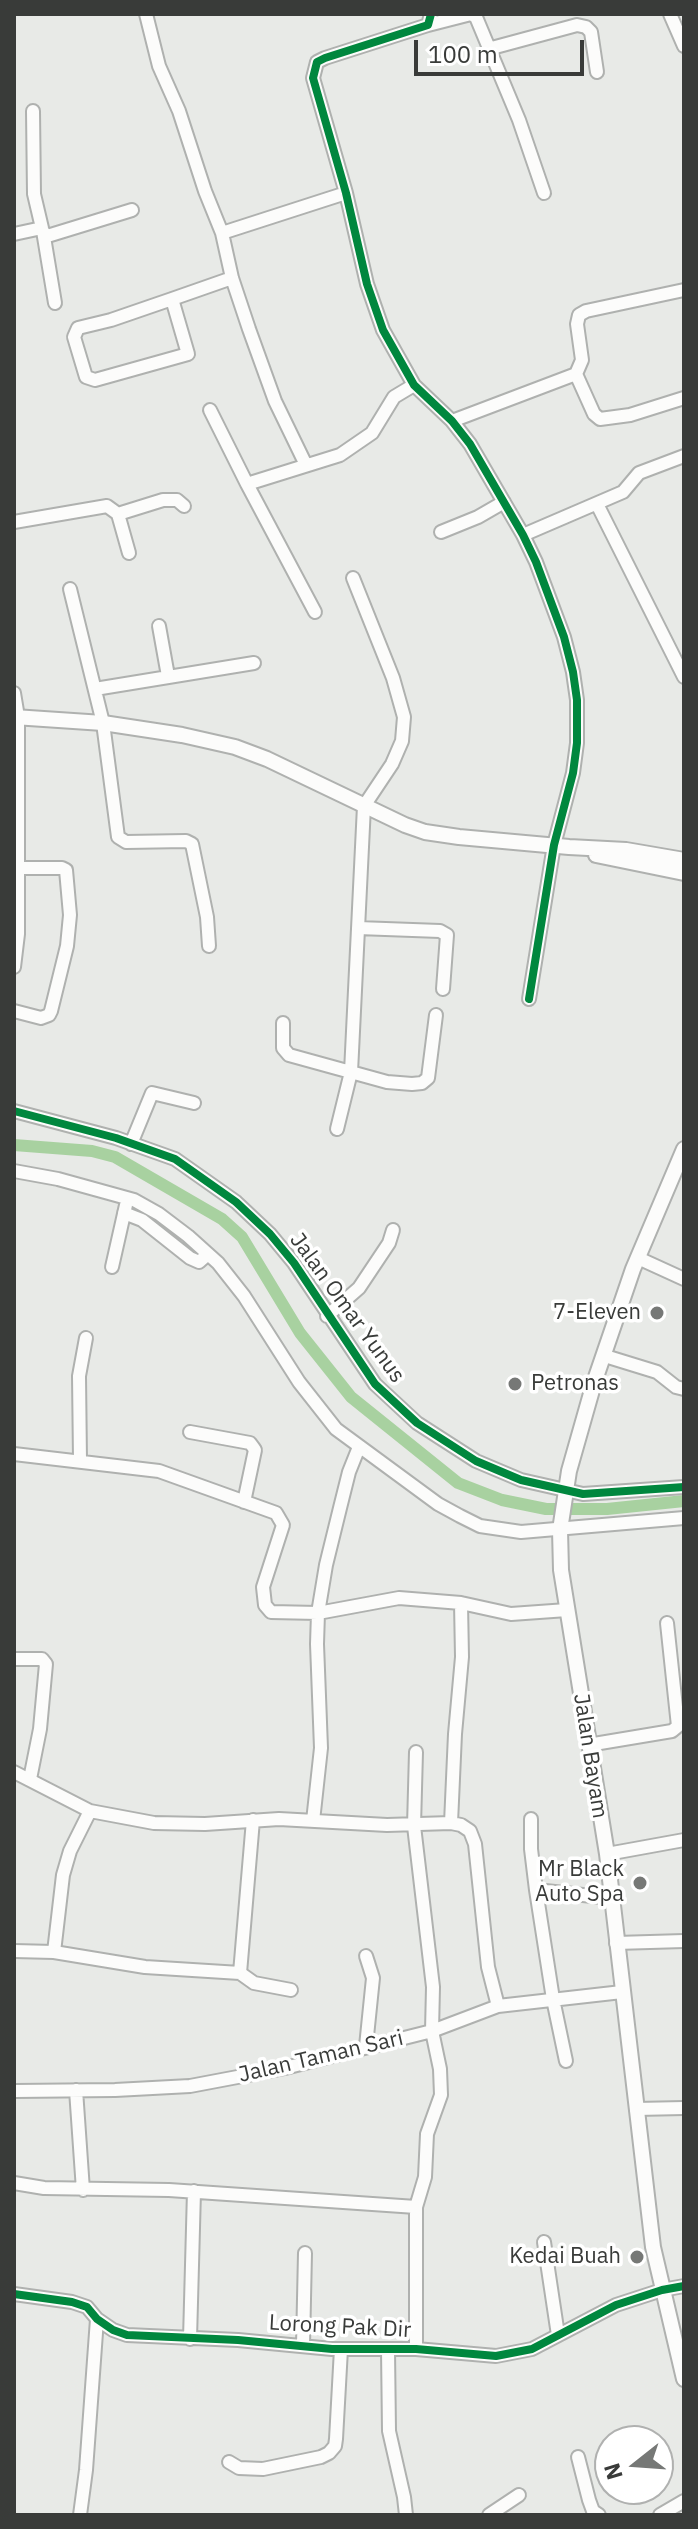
<!DOCTYPE html>
<html>
<head>
<meta charset="utf-8">
<style>
  body { margin:0 }
  #map { position:relative; width:698px; height:2529px; overflow:hidden; background:#e8eae7; font-family:"IBM Plex Sans",sans-serif }
  canvas { display:block }
  .frame { position:absolute; inset:0; border:16px solid #393b39; pointer-events:none }
  .north { position:absolute; left:594px; top:2425px; width:80px; height:80px; box-sizing:border-box; background:#fff; border:2px solid #b0b1b0; border-radius:50%; rotate:253deg; font-size:22px; font-weight:700; line-height:32px; text-align:center; color:#393b39 }
  .north::after { content:''; display:block; margin:auto; width:28px; height:36px; background:#767876; clip-path:polygon(50% 0,100% 100%,50% 72%,0 100%) }
  .scale { position:absolute; left:414px; top:40px; width:170px; height:36px; box-sizing:border-box; border:4px solid #393b39; border-top:0; padding-left:10px; font-size:24px; line-height:28px; white-space:nowrap; color:#393b39; -webkit-text-stroke:6px #fff; paint-order:stroke }
</style>
</head>
<body>
<div id="map">
<canvas width="698" height="2529"></canvas>
<div class="frame"></div>
<div class="north">N</div>
<div class="scale">100 m</div>
</div>
<script>
const c = document.querySelector('canvas').getContext('2d');
c.lineJoin = 'round';
function poly(rows) {
  const path = new Path2D();
  for (const r of rows) {
    path.moveTo(r[0], r[1]);
    for (let i = 2; i < r.length; i += 2) path.lineTo(r[i], r[i + 1]);
  }
  return path;
}
function strokePath(path, color, width, dash) {
  c.strokeStyle = color;
  c.lineWidth = width;
  c.lineCap = dash ? 'butt' : 'round';
  c.setLineDash(dash || []);
  c.stroke(path);
}
function drawText(font, color, halo, rows, align = 'center') {
  c.font = font + ' "IBM Plex Sans",sans-serif';
  c.lineWidth = 7;
  c.setLineDash([]);
  c.textBaseline = 'middle';
  c.strokeStyle = halo;
  c.fillStyle = color;
  for (const [text, x, y, turn = 0] of rows) {
    c.save();
    c.translate(x, y);
    c.rotate((+turn || 0) * Math.PI / 180);
    c.textAlign = isNaN(turn) ? turn : align;
    if (halo) c.strokeText(text, 0, 0);
    c.fillText(text, 0, 0);
    c.restore();
  }
}
const canal = poly([
  [14,1145,92,1151,115,1157,222,1219,242,1237,300,1333,351,1397,458,1483,502,1500,546,1509,607,1509,684,1501]
]);
const minor = poly([
  [146,14,159,66,179,111,205,191,222,233,232,278,249,329,275,401,306,465],
  [431,14,428,25,325,58,317,62,313,78,346,193,367,284,383,330,414,385,452,421,470,444,523,535,536,562,564,637,573,672,577,700,577,743,573,773,554,845,529,999],
  [670,14,684,46],
  [428,25,471,14,476,17,519,120,544,193],
  [488,49,577,25,586,27,591,32,597,72],
  [43,231,55,303],
  [222,233,346,193],
  [14,234,42,228,34,194,33,111],
  [44,237,132,210],
  [172,299,188,354,95,380,86,377,74,337,78,328,111,320,172,299,232,278],
  [576,374,582,360,577,324,579,315,586,311,684,290],
  [210,410,247,484],
  [452,421,576,374,594,414,600,419,630,415,684,398],
  [597,504,684,677],
  [118,514,163,500,177,500,184,506],
  [14,522,107,506,118,514,129,553],
  [441,532,478,517,504,502],
  [523,535,623,492,639,473,684,456],
  [70,589,103,723,118,837,126,842,186,841,192,844,207,917,209,946],
  [315,612,247,484,340,455,372,433,394,397,414,385],
  [159,626,168,676],
  [95,689,254,663],
  [14,693,18,717,18,934,14,967],
  [358,928,440,931,447,935,443,989],
  [14,1011,41,1018,49,1015,51,1011,67,946,70,915,66,870,62,868,17,868],
  [283,1023,283,1048,289,1055,387,1082,412,1084,422,1083,428,1078,436,1015],
  [14,1111,116,1138,175,1159,236,1202,270,1234,294,1263,375,1384,417,1423,476,1461,521,1480,583,1494,684,1487],
  [337,1129,351,1072,364,806,392,764,402,741,404,717,393,678,353,578],
  [131,1144,152,1093,194,1103],
  [14,1171,58,1179,134,1200,159,1214,188,1236,218,1263,244,1296,299,1382,336,1429,438,1504,460,1516,480,1526,521,1532,684,1518],
  [124,1213,142,1220,190,1258,199,1262,208,1254],
  [638,1258,684,1279],
  [112,1267,126,1205],
  [327,1316,359,1288,389,1243,393,1230],
  [605,1356,657,1372,676,1387,684,1389],
  [190,1432,250,1443,253,1447,255,1450,244,1502],
  [14,1454,159,1471,276,1513,283,1525,263,1587,265,1605,271,1612,318,1613,399,1598,461,1603,511,1614,567,1610],
  [80,1460,79,1376,86,1338],
  [14,1659,42,1659,46,1664,40,1729,30,1779],
  [588,1745,672,1731,678,1726,667,1623],
  [14,1772,90,1811,154,1823,205,1824,279,1819,387,1825,451,1823,461,1825,470,1831,475,1844,488,1967,498,2006],
  [531,1819,531,1849,536,1890,553,1999,566,2061],
  [313,1821,321,1748,317,1644,318,1613,326,1565,340,1508,349,1472,359,1447],
  [451,1823,455,1734,462,1657,461,1603],
  [607,1854,684,1840],
  [536,1890,611,1898],
  [616,1943,684,1941],
  [14,1951,54,1952,145,1967,240,1973,254,1983,291,1990],
  [54,1952,63,1875,70,1851,90,1811],
  [366,1956,373,1978,366,2046],
  [240,1973,253,1820],
  [76,2090,83,2190],
  [14,2091,115,2090,190,2086,285,2068,432,2031,498,2006,622,1992],
  [636,2109,684,2108],
  [14,2183,44,2188,169,2190,416,2207],
  [544,2242,558,2335],
  [14,2294,72,2302,87,2307,97,2319,113,2330,127,2335,238,2340,332,2349,416,2349,496,2356,532,2349,616,2305,662,2290,684,2286],
  [190,2339,194,2191],
  [303,2345,305,2253],
  [416,2349,416,2207,425,2177,427,2134,441,2095,440,2069,432,2031,433,1987,414,1826,416,1752],
  [388,2350,389,2431,404,2497,406,2515],
  [578,2457,589,2500,593,2511,599,2515],
  [229,2462,239,2468,263,2469,321,2457,329,2453,335,2446,336,2439,341,2349],
  [80,2515,86,2470,97,2319],
  [489,2515,519,2495],
  [660,2515,684,2501]
]);
const major = poly([
  [14,717,103,723,182,735,235,747,267,759,405,825,425,832,459,837,569,847,626,850,684,860],
  [596,855,684,873],
  [684,1149,633,1269,594,1383,569,1471,560,1530,561,1570,607,1854,653,2247,684,2379]
]);
const cycleway = poly([
  [431,14,428,25,325,58,317,62,313,78,346,193,367,284,383,330,414,385,452,421,470,444,523,535,536,562,564,637,573,672,577,700,577,743,573,773,554,845,529,999],
  [14,1111,116,1138,175,1159,236,1202,270,1234,294,1263,375,1384,417,1423,476,1461,521,1480,583,1494,684,1487],
  [14,2294,72,2302,87,2307,97,2319,113,2330,127,2335,238,2340,332,2349,416,2349,496,2356,532,2349,616,2305,662,2290,684,2286]
]);
const markers = [
  [657,1313,8,"#767876"],
  [515,1384,8,"#767876"],
  [640,1883,8,"#767876"],
  [637,2257,8,"#767876"]
];
const streetNames = [
  ["Jalan Omar Yunus",347,1308,54],
  ["Jalan Bayam",590,1756,81],
  ["Jalan Taman Sari",321,2057,-13],
  ["Lorong Pak Dir",340,2327,3]
];
const poiNames = [
  ["7-Eleven",641,1313],
  ["Petronas",531,1384,"left"],
  ["Mr Black",624,1870],
  ["Auto Spa",624,1895],
  ["Kedai Buah",621,2257]
];
strokePath(canal, '#a8d1a0', 12);
strokePath(minor, '#afb1af', 16);
strokePath(major, '#afb1af', 18);
strokePath(minor, '#fcfcfb', 12);
strokePath(major, '#fcfcfb', 14);
strokePath(cycleway, '#00873e', 8);
for (const [x, y, r, color] of markers) {
  const dot = new Path2D();
  dot.arc(x, y, r, 0, 2 * Math.PI);
  c.fillStyle = color;
  c.fill(dot);
  strokePath(dot, '#fff', 3);
}
drawText('22px', '#393b39', '#fff', streetNames);
drawText('22px', '#393b39', '#fff', poiNames, 'right');
</script>
</body>
</html>
